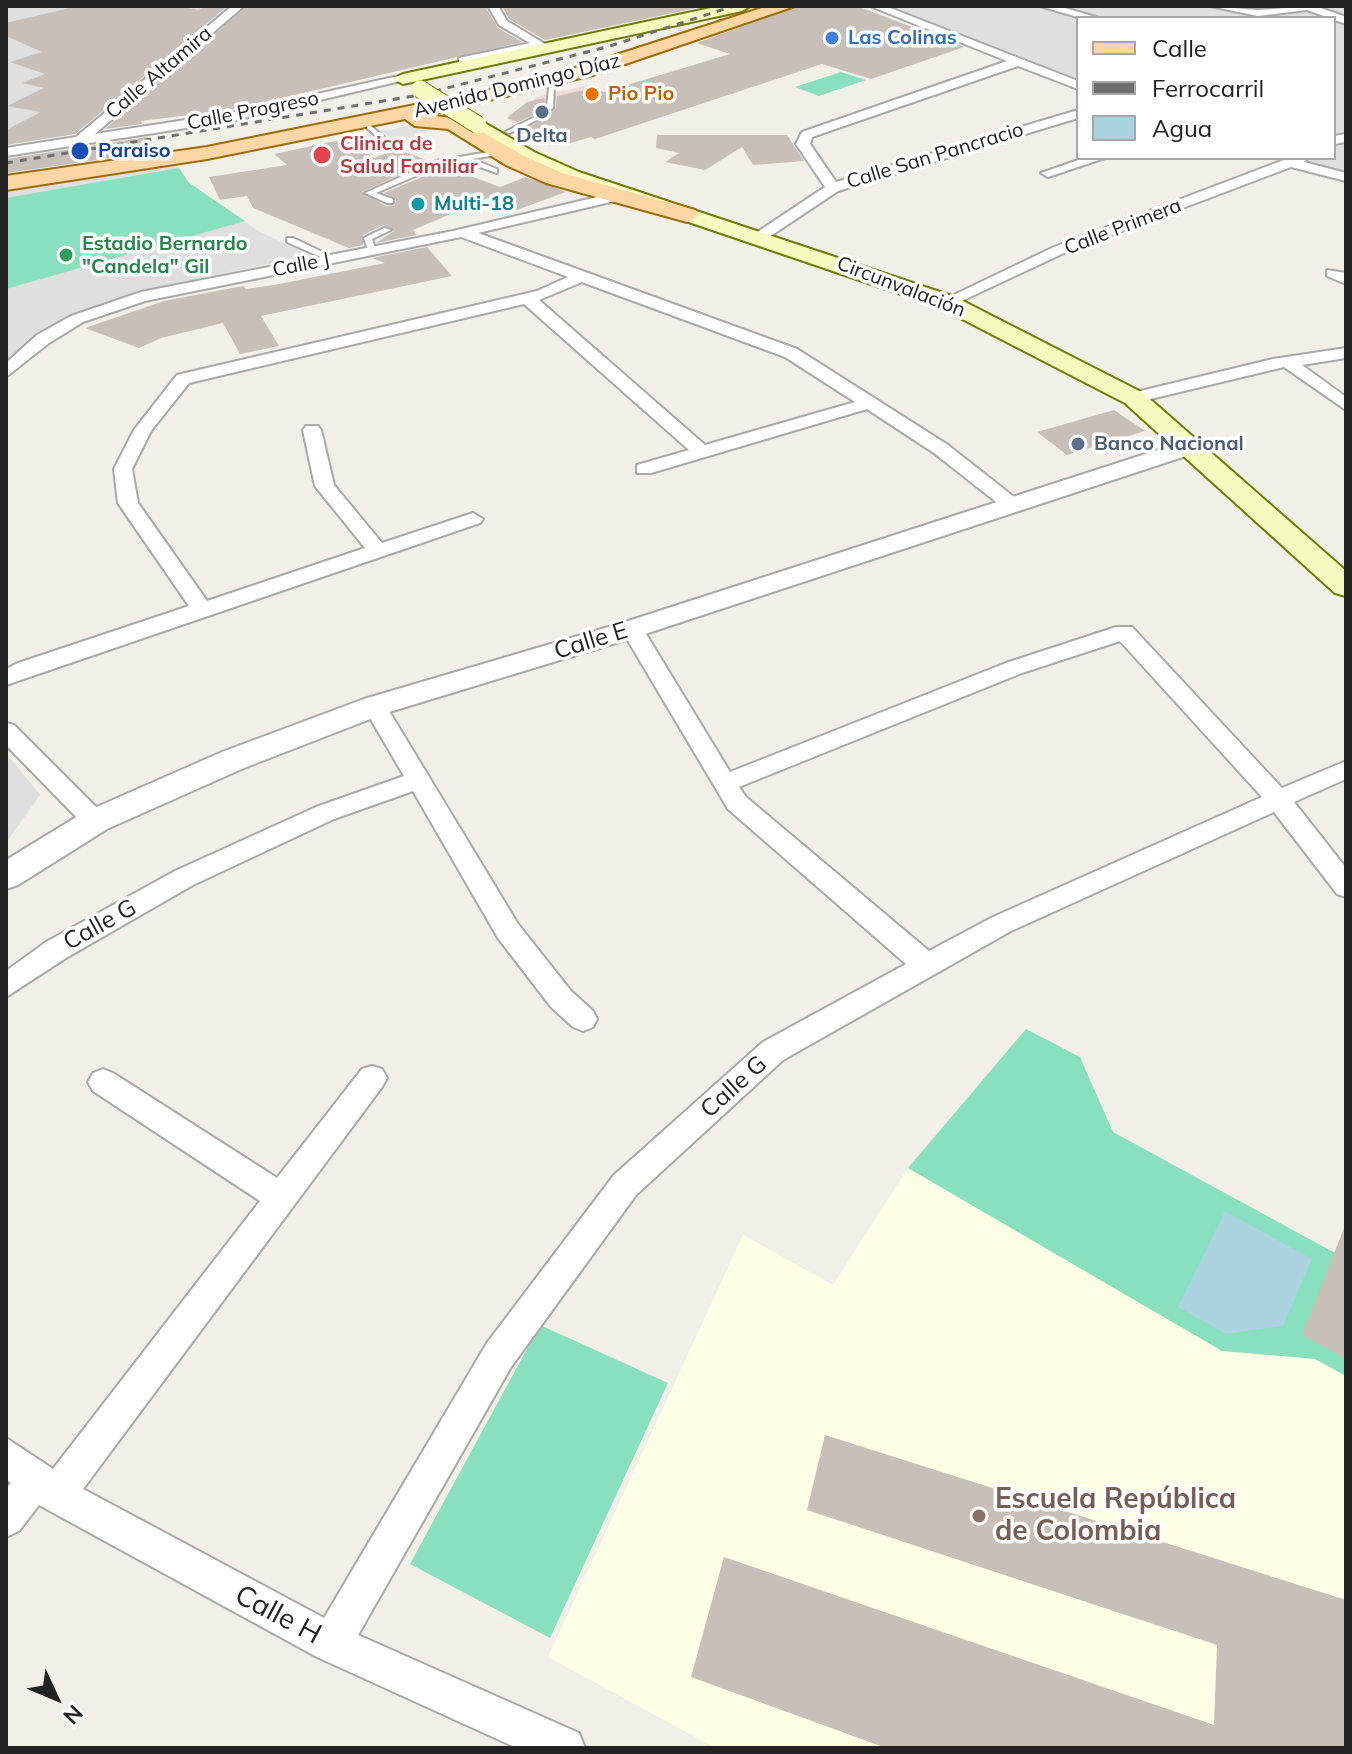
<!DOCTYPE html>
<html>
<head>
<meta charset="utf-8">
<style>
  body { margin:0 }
  #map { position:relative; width:1352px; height:1754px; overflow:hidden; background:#f2efe9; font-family:Mulish,sans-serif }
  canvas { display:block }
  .frame { position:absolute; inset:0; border:8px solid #222; pointer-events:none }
  .legend { position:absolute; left:1076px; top:16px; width:260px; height:144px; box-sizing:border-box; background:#fff; border:2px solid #a7a7a7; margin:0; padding:10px 14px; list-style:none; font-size:24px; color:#222 }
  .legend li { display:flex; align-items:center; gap:16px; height:40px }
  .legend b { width:40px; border:2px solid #a7a7a7 }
  .north { position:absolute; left:16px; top:1658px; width:80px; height:80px; -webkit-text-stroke:6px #fff; paint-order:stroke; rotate:134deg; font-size:22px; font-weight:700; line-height:32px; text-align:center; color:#222 }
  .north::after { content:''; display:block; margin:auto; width:28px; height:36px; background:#222; clip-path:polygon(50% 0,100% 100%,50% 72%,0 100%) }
</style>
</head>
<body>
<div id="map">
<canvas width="1352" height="1754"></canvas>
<div class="frame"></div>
<ul class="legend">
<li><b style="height:10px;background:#fcd6a4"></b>Calle</li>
<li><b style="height:10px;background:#707070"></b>Ferrocarril</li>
<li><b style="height:22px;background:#aad3df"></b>Agua</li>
</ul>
<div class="north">N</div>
</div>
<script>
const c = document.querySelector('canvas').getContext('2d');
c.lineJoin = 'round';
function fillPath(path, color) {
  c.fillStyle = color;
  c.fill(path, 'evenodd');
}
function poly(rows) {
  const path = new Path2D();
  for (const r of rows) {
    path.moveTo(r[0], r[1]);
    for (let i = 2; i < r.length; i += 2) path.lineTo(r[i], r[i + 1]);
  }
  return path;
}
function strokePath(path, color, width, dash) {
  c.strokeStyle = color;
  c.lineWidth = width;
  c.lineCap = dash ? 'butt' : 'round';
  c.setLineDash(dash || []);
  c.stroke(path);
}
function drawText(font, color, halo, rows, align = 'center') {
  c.font = font + ' Mulish,sans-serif';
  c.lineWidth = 7;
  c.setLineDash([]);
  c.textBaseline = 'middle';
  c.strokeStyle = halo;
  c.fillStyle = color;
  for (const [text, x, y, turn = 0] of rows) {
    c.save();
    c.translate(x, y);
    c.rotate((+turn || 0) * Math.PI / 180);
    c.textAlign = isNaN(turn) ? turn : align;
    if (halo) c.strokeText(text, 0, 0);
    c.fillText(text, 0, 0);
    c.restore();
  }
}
const residential = poly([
  [6,6,235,6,93,127,6,131],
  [882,6,1346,6,1346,172,1291,158,1334,158,1334,18,1078,18,1078,81],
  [178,166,189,183,260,232,311,255,134,292,63,318,6,361,6,189],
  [6,753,40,795,6,843]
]);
const commercial = poly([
  [588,85,639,107,545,139,509,121,509,115,537,97]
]);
const education = poly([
  [908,1168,1222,1350,1315,1359,1346,1376,1346,1748,716,1748,548,1657,743,1235,833,1285]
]);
const pitch = poly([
  [841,72,866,80,819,96,795,87],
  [179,168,189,183,245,221,6,289,6,198],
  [1026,1029,1080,1057,1113,1132,1346,1259,1346,1376,1315,1359,1222,1351,908,1168],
  [540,1325,668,1383,550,1638,410,1564]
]);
const parking = poly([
  [421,123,434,129,371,155,350,138]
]);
const water = poly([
  [1225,1211,1312,1259,1283,1326,1226,1334,1178,1307]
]);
const building = poly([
  [78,6,176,6,198,10,206,6,227,6,75,134,6,145,6,130,41,112,7,106,44,88,22,83,45,74,10,62,42,52,6,36,6,23],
  [247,6,485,6,498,28,522,42,230,110,141,121,142,124,105,129],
  [502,6,706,6,545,40,509,19],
  [798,6,857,6,964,47,871,79,822,64,595,139,591,137,567,144,529,127,544,119,540,112,518,122,507,118,527,102,545,98,544,108,552,112,556,108,557,96,593,88,604,92,730,54,697,43],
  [657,135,787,135,804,161,753,165,742,147,705,170,665,162,679,153,656,148],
  [148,137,154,152,6,173,6,159],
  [350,138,374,158,397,149,429,161,362,192,386,206,395,205,396,199,384,193,446,167,500,187,526,177,566,192,517,210,488,198,413,230,417,235,376,243,394,231,383,225,363,235,363,245,349,248,253,208,247,196,220,200,209,177,287,165,274,154],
  [427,247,452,276,261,316,279,346,240,354,223,323,161,338,139,348,85,328,164,301,243,286,246,289,274,285,385,263,372,258],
  [1114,410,1145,431,1067,455,1037,432],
  [1344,1228,1346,1229,1346,1359,1302,1335],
  [825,1435,1346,1600,1346,1748,886,1748,691,1677,724,1557,1214,1725,1217,1645,807,1510]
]);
const service = poly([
  [549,87,554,88,553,108,550,110,547,108,549,87],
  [539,115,541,118,510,133,505,132,539,115],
  [367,126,371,126,386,139,386,141,382,141,367,128,367,126],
  [500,150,503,154,472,159,497,169,497,173,463,161,441,165,376,193,393,199,393,203,387,203,365,193,436,161,500,150],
  [384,228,391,230,372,239,376,251,369,253,364,238,384,228],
  [287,238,293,238,337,259,330,261,287,242,287,238]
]);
const minor = poly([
  [232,6,244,6,95,134,231,113,403,75,409,79,231,121,6,156,6,148,76,137,232,6],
  [488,6,498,6,507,21,550,47,459,62,459,58,530,43,499,25,488,6],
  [870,6,885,6,1078,81,1078,89,1018,66,812,137,810,144,836,182,1078,110,1078,118,838,191,763,241,753,241,753,235,825,187,796,144,802,132,1007,61,870,6],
  [1040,6,1058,6,1099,18,1081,18,1040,6],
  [1210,6,1258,10,1315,6,1346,17,1346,24,1307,10,1258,16,1210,6],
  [1346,134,1346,142,1334,144,1334,136,1346,134],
  [1084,158,1105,158,1048,177,1041,173,1084,158],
  [1289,158,1308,158,1304,162,1346,173,1346,181,1291,167,1064,253,953,305,939,302,1054,247,1289,158],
  [614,193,621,197,619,200,478,233,797,349,948,445,1019,501,1022,505,1019,509,1005,509,934,453,867,409,651,473,637,473,637,465,689,450,524,304,189,383,151,431,132,469,138,503,207,601,365,548,315,486,303,430,306,426,318,426,321,430,334,485,382,543,473,513,483,519,480,523,6,685,6,669,18,663,189,606,118,503,114,469,134,430,177,375,537,291,568,277,461,237,145,301,83,322,49,343,6,377,6,363,37,335,71,316,141,292,453,231,614,193],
  [582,282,785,357,855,402,705,445,539,300,582,282],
  [1327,270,1346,273,1346,284,1327,276,1327,270],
  [1346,348,1346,358,1302,365,1346,397,1346,410,1284,367,1134,403,1125,398,1128,394,1273,359,1346,348],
  [632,622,643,629,730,772,1006,663,1116,627,1132,627,1282,788,1346,761,1346,779,1294,802,1346,868,1346,897,1337,894,1274,812,1011,931,783,1060,636,1195,511,1367,358,1635,579,1733,585,1748,517,1748,317,1657,39,1505,19,1531,6,1537,6,1488,11,1483,6,1479,6,1438,53,1469,260,1201,93,1091,88,1082,93,1073,103,1069,113,1073,277,1178,362,1069,372,1066,382,1069,387,1078,382,1087,83,1489,324,1618,487,1343,614,1175,763,1042,906,964,728,809,621,629,632,622],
  [1120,641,1262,797,993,917,929,951,746,797,739,787,1022,673,1120,641],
  [375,698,383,701,518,924,571,991,593,1011,597,1019,593,1027,583,1031,573,1027,551,1007,498,938,413,791,334,819,193,885,66,958,6,997,6,971,46,942,175,871,316,807,404,776,363,706,375,698],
  [6,723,14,725,104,815,108,821,104,827,86,827,6,745,6,723]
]);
const tertiary = poly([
  [1192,439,1201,441,1204,446,1201,451,642,635,386,713,244,768,107,829,18,885,6,889,6,860,83,813,222,752,364,699,622,623,1192,439]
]);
const secondary = poly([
  [720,6,750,6,742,11,403,84,394,79,403,74,720,6],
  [478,119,534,152,579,172,955,297,1143,393,1346,571,1346,596,1335,593,1125,403,939,307,565,180,520,160,471,129,469,125,478,119]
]);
const primary = poly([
  [768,6,795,6,593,75,427,115,460,119,522,155,562,173,695,210,699,215,687,222,546,183,506,165,448,129,415,126,405,119,207,159,6,190,6,176,207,147,489,90,579,67,768,6]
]);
const rail = poly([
  [6,163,420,95,610,46,734,6]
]);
const secondaryBridge = poly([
  [420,89,478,125]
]);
const markers = [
  [832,38,8,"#3f7fe0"],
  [592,94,8,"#e8710a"],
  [542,112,8,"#5c6f8a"],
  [80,151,10,"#1a4fb4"],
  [322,155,10,"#e0444e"],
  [418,204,8,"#0f9aa8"],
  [66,255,8,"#2e9e5b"],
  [1078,444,8,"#5c6f8a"],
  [979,1516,8,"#8d6e63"]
];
const farShopnames = [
  ["Las Colinas",848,38]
];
const farStreetnames = [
  ["Calle Altamira",159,73,-40],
  ["Avenida Domingo Díaz",517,86,-14],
  ["Calle Progreso",253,111,-11],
  ["Calle San Pancracio",935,156,-17],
  ["Calle Primera",1123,227,-21],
  ["Calle J",301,265,-11],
  ["Circunvalación",901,287,21]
];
const farFoodnames = [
  ["Pio Pio",608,94]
];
const farServicenames = [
  ["Delta",542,136],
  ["Banco Nacional",1094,444,"left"]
];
const farHealthnames = [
  ["Clinica de",340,144],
  ["Salud Familiar",340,167]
];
const farTransitnames = [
  ["Paraiso",98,151]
];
const farCulturenames = [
  ["Multi-18",434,204]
];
const farLeisurenames = [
  ["Estadio Bernardo",82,244],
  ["\"Candela\" Gil",82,267]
];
const streetNames = [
  ["Calle E",591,641,-17],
  ["Calle G",100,925,-29],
  ["Calle G",734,1087,-42]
];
const nearEducationnames = [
  ["Escuela República",995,1500],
  ["de Colombia",995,1532]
];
const nearStreetnames = [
  ["Calle H",278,1615,28]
];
fillPath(residential, '#e0dfdf');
fillPath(commercial, '#f2dad9');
fillPath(education, '#ffffe5');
fillPath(pitch, '#88e0be');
fillPath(parking, '#e2e2e2');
fillPath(water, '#aad3df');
fillPath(building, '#c7bfb8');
strokePath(service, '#a9a9a9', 4);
strokePath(minor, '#a9a9a9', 4);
strokePath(tertiary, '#a9a9a9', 4);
strokePath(secondary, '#707d05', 4);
strokePath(primary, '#a06b00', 4);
fillPath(service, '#fff');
fillPath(minor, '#fff');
fillPath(tertiary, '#fff');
fillPath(secondary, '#f7fabf');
fillPath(primary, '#fcd6a4');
strokePath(rail, '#707070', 3, [7, 7]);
strokePath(secondaryBridge, '#707d05', 19, []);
strokePath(secondaryBridge, '#f7fabf', 17);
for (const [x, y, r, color] of markers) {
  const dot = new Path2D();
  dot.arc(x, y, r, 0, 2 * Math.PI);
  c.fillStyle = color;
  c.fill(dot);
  strokePath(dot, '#fff', 3);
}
drawText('bold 20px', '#366cbe', '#fff', farShopnames, 'left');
drawText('20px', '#222', '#fff', farStreetnames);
drawText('bold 20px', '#c56008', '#fff', farFoodnames, 'left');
drawText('bold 20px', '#4e5e75', '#fff', farServicenames);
drawText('bold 20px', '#be3a42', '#fff', farHealthnames, 'left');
drawText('bold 20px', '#164399', '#fff', farTransitnames, 'left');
drawText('bold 20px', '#0d838f', '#fff', farCulturenames, 'left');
drawText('bold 20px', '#27864d', '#fff', farLeisurenames, 'left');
drawText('24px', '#222', '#fff', streetNames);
drawText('bold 28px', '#785e54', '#fff', nearEducationnames, 'left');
drawText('28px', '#222', '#fff', nearStreetnames);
</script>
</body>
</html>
